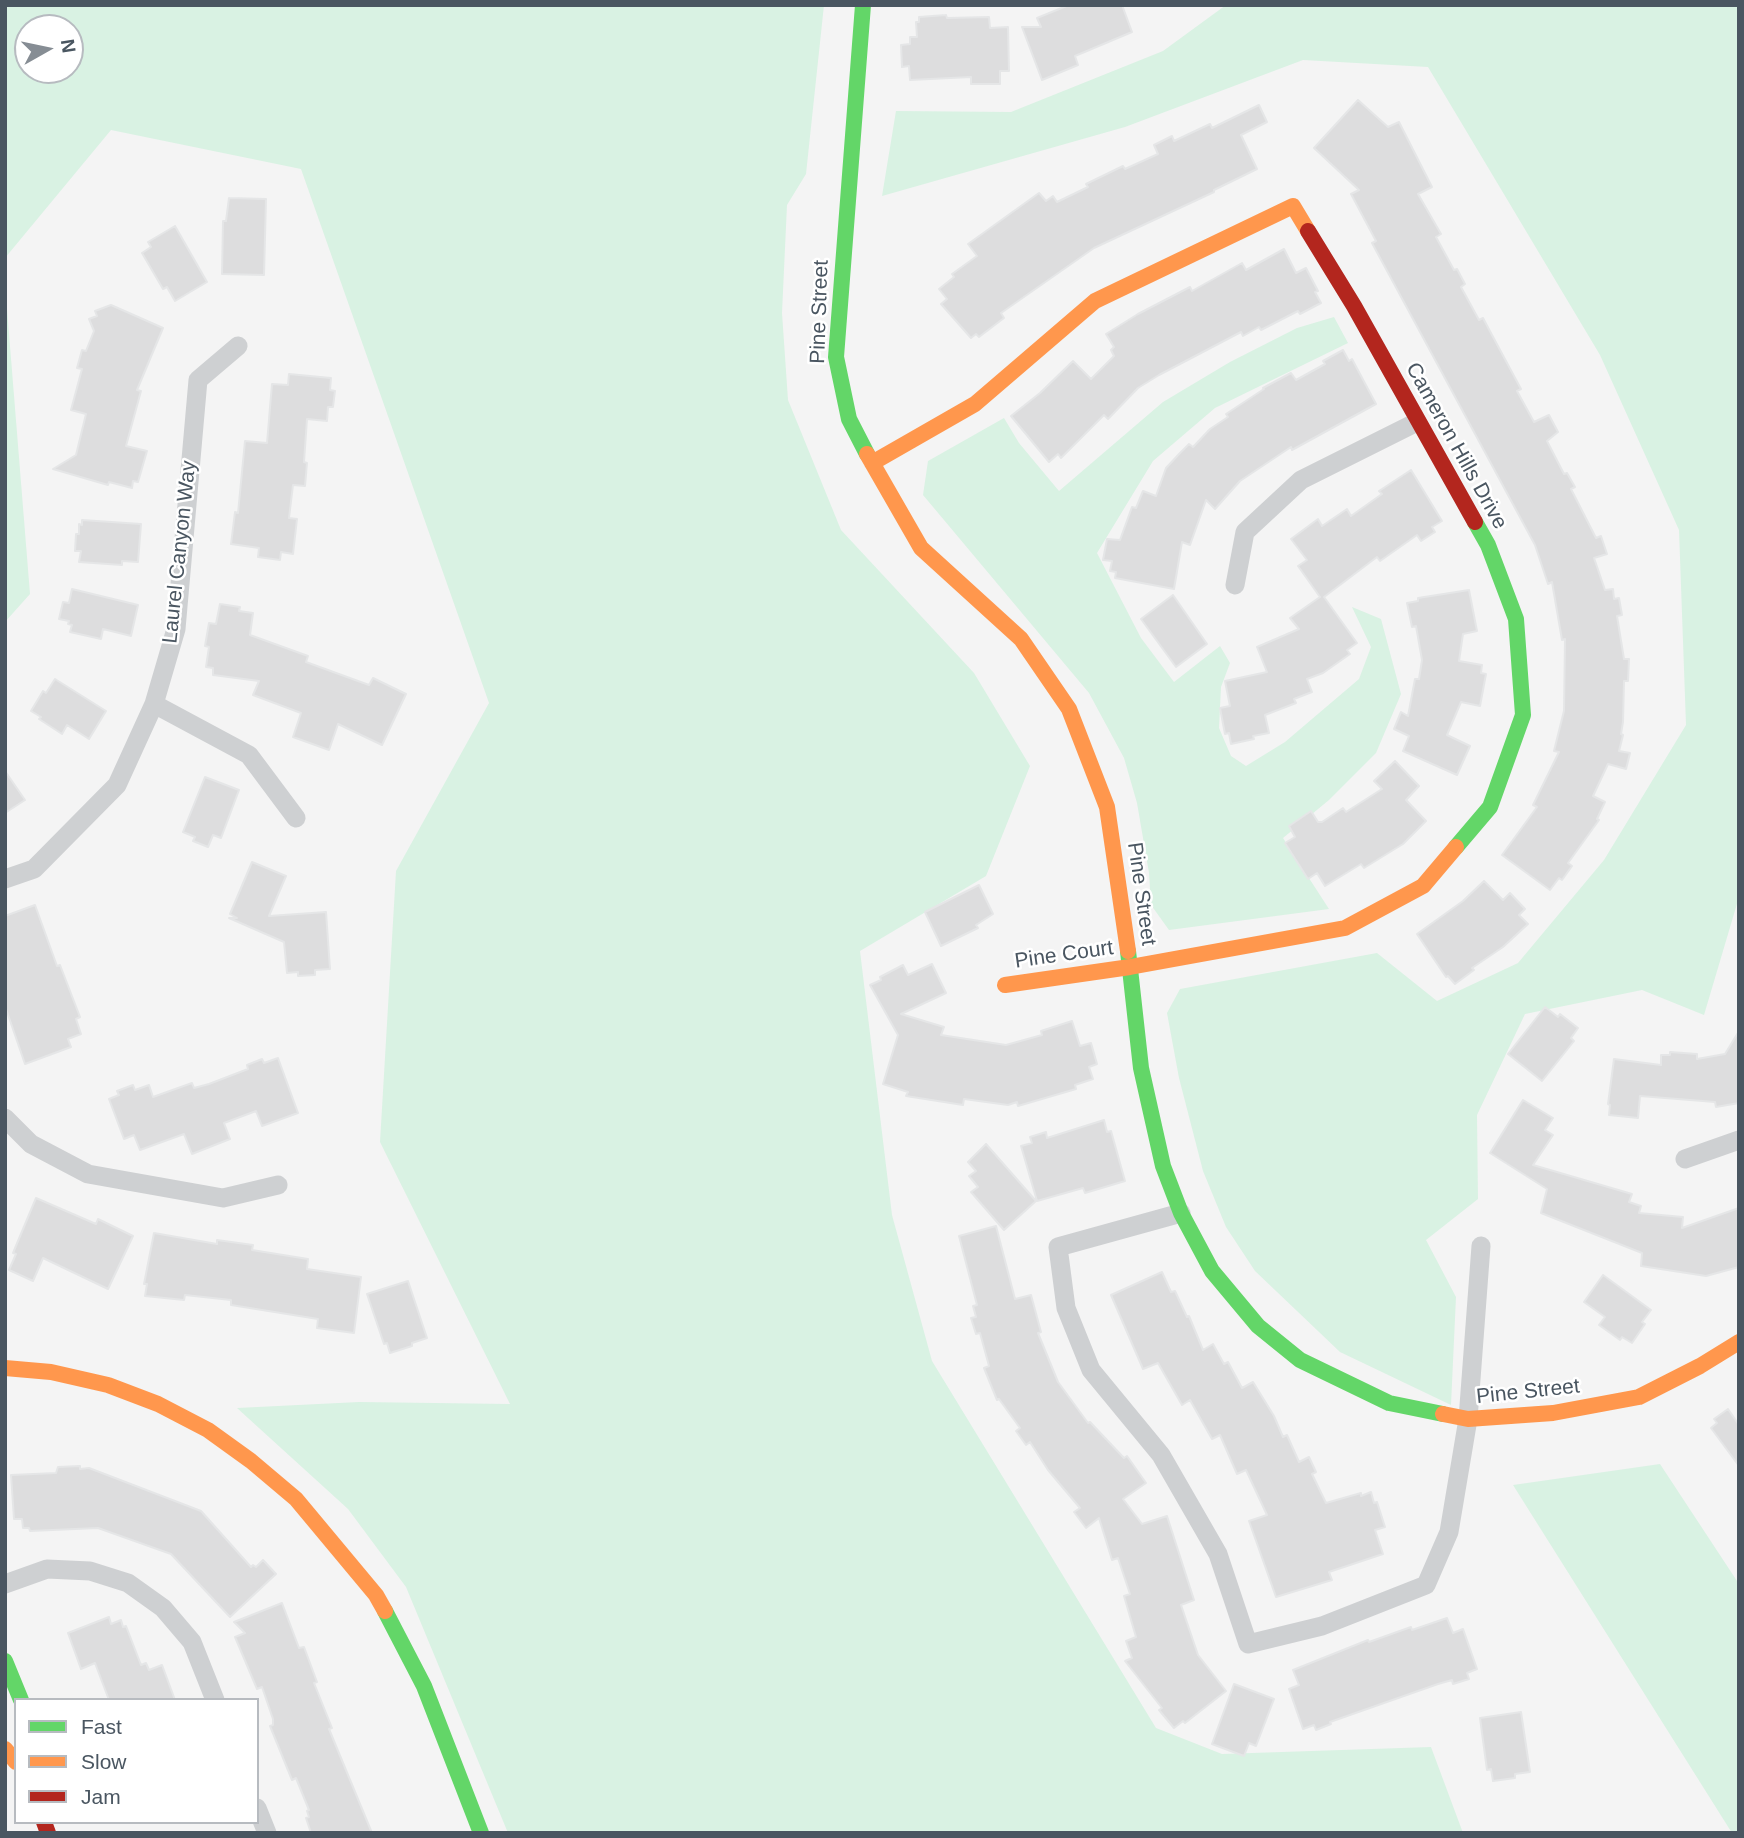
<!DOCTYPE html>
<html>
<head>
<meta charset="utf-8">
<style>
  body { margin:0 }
  #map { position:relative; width:1744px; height:1838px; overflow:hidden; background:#f4f4f4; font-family:Arial,sans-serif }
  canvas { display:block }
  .frame { position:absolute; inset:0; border:7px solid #4a5661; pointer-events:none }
  .legend { position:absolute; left:14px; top:1698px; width:245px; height:126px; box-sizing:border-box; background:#fff; border:2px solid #b7bbc0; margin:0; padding:9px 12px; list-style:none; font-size:21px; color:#4a5661 }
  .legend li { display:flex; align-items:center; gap:14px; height:35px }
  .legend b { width:35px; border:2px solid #b7bbc0 }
  .north { position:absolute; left:14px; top:14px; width:70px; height:70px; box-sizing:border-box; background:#fff; border:2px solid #b7bbc0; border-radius:50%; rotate:81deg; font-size:19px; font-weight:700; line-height:28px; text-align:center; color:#4a5661 }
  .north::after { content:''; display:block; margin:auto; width:24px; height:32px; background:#868d94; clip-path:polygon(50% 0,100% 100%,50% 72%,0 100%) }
</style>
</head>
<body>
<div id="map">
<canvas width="1744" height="1838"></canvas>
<div class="frame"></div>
<ul class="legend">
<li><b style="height:9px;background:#63d668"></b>Fast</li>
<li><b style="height:9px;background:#ff974d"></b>Slow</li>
<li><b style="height:9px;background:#b3261e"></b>Jam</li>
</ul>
<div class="north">N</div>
</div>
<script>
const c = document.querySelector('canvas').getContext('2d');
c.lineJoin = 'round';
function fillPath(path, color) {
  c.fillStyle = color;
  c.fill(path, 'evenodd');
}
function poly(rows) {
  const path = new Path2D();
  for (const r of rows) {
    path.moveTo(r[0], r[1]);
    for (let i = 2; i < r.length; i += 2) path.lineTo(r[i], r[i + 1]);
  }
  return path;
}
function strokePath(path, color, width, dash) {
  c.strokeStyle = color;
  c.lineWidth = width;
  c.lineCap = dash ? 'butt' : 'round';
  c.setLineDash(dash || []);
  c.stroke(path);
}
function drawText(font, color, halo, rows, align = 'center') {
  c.font = font + ' Arial,sans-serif';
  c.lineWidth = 5;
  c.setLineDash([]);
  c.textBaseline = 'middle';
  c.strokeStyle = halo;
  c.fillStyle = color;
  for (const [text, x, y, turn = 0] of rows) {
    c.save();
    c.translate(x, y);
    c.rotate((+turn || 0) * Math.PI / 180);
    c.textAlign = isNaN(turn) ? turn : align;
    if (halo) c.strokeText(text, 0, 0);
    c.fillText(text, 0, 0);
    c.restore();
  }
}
const green = poly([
  [5,5,824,5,806,174,787,205,782,313,788,400,841,530,974,673,1030,766,986,876,860,951,892,1215,932,1361,1156,1728,1222,1754,1431,1747,1463,1833,508,1833,406,1587,348,1509,237,1408,359,1402,510,1404,380,1142,396,871,489,703,301,169,111,130,5,258],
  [28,28,70,28,70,70,28,70],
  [1226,5,1739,5,1739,897,1704,1015,1642,990,1525,1014,1477,1115,1478,1199,1426,1240,1456,1297,1451,1405,1340,1352,1255,1271,1226,1227,1203,1171,1179,1078,1167,1013,1180,989,1377,953,1437,1001,1518,963,1604,860,1686,725,1679,530,1600,355,1428,67,1303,60,1125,127,882,196,896,111,1011,112,1163,51],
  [5,284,30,594,5,622],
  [1334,317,1348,343,1215,408,1153,461,1097,553,1141,638,1174,682,1220,646,1230,663,1221,687,1219,728,1231,756,1246,766,1285,742,1359,679,1371,647,1352,607,1381,619,1401,694,1376,753,1329,800,1283,838,1329,909,1169,930,1151,905,1149,873,1137,803,1124,758,1089,693,923,495,928,461,1004,418,1019,443,1059,491,1163,402,1230,362,1297,328],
  [1660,1464,1739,1584,1739,1833,1732,1833,1513,1485]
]);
const building = poly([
  [1069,5,1122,5,1132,32,1075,56,1078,65,1042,80,1022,27,1041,27,1037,18,1069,5],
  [946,15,947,18,989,17,990,28,1008,27,1009,71,1000,71,1000,84,971,84,971,77,910,80,909,66,902,67,901,45,910,44,910,37,917,37,916,22,919,22,919,17,946,15],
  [1358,100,1388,127,1399,122,1432,187,1418,194,1441,234,1436,237,1454,270,1457,269,1465,284,1461,287,1479,320,1483,318,1492,335,1521,389,1517,391,1534,422,1549,415,1558,432,1547,441,1564,474,1567,473,1575,487,1571,489,1596,538,1601,536,1607,554,1594,558,1605,590,1613,589,1614,599,1619,598,1622,615,1617,616,1624,659,1629,659,1628,681,1624,681,1623,722,1621,734,1623,735,1619,751,1630,753,1626,769,1608,764,1593,796,1605,802,1597,819,1599,820,1568,863,1572,866,1562,880,1559,878,1550,890,1502,855,1537,807,1533,805,1559,752,1554,751,1564,711,1565,639,1562,640,1552,582,1548,584,1535,545,1372,243,1376,241,1351,194,1359,190,1314,148,1358,100],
  [1259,105,1267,122,1241,135,1257,169,1214,190,1214,192,1094,248,1001,313,1004,318,979,337,976,334,971,338,941,304,947,299,939,289,954,277,952,274,977,256,968,244,1039,193,1046,201,1053,196,1057,202,1088,187,1086,184,1123,166,1125,169,1158,154,1154,145,1172,136,1174,141,1210,124,1212,128,1259,105],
  [229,198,266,199,264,275,222,274,223,221,226,221,229,198],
  [175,226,207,282,175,301,167,287,163,289,142,253,151,247,148,242,175,226],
  [1284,249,1296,273,1306,268,1318,291,1315,292,1321,303,1300,314,1298,311,1261,330,1259,327,1243,336,1241,332,1159,375,1138,388,1108,419,1104,415,1061,458,1058,454,1049,462,1011,416,1040,393,1073,361,1091,379,1114,356,1111,350,1114,347,1106,334,1138,314,1190,287,1192,291,1242,263,1246,270,1284,249],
  [111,305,163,328,137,390,141,391,126,446,147,451,138,482,133,481,132,488,109,482,108,485,53,469,76,455,86,414,71,410,82,369,77,368,82,350,86,351,94,331,89,319,97,316,95,311,111,305],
  [1343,350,1349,361,1352,359,1376,404,1292,450,1291,447,1240,481,1215,509,1206,500,1190,545,1182,542,1174,589,1115,578,1116,572,1110,571,1112,561,1103,560,1107,539,1120,540,1132,507,1136,508,1143,491,1156,496,1166,468,1180,453,1189,444,1193,447,1210,429,1228,417,1226,414,1264,389,1263,388,1291,373,1296,380,1325,364,1323,361,1343,350],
  [289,374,331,378,330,390,335,391,333,407,328,407,327,421,307,419,304,462,307,463,305,486,293,485,289,518,297,519,293,554,281,552,280,560,258,557,259,548,231,544,235,512,238,513,245,441,267,443,272,384,288,385,289,374],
  [1411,470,1442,521,1432,527,1435,532,1421,541,1417,535,1380,561,1377,557,1324,597,1357,643,1347,650,1350,654,1323,673,1307,679,1312,692,1294,699,1296,703,1265,715,1269,733,1253,736,1254,739,1231,744,1229,733,1225,734,1220,708,1230,706,1225,681,1267,672,1257,647,1299,629,1290,618,1320,597,1298,566,1307,560,1291,539,1318,519,1322,526,1347,509,1351,516,1382,494,1379,491,1411,470],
  [82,520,141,524,138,562,122,561,122,565,79,562,81,551,75,551,76,534,79,534,79,524,82,525,82,520],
  [72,589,138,605,131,636,103,629,101,639,70,632,72,625,68,624,69,621,59,619,63,602,69,603,72,589],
  [1469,590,1477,631,1463,634,1459,661,1482,665,1481,673,1486,674,1480,706,1461,702,1447,735,1470,746,1457,775,1403,751,1409,736,1394,729,1401,712,1408,716,1415,679,1419,679,1422,660,1416,626,1412,627,1407,603,1418,601,1418,598,1469,590],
  [1173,595,1207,644,1176,667,1141,619,1173,595],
  [220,604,240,607,239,611,253,613,250,635,308,656,306,662,369,685,373,678,406,694,382,745,338,724,329,750,293,737,301,713,253,695,259,681,213,675,213,668,206,667,209,647,205,646,209,623,216,624,220,604],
  [55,679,106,711,89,739,67,725,62,734,39,719,41,717,31,711,43,691,46,693,55,679],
  [1395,761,1419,786,1406,800,1426,821,1403,844,1364,868,1361,864,1325,886,1317,873,1308,879,1285,843,1295,837,1289,826,1311,811,1318,822,1322,822,1343,808,1346,812,1382,789,1374,781,1395,761],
  [5,771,25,800,5,813,5,771],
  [205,777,239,790,221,838,213,835,208,847,193,841,195,837,183,832,205,777],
  [252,862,286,876,269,916,326,912,330,969,315,970,315,975,298,976,298,972,287,973,284,942,229,918,237,918,230,914,252,862],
  [1484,881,1503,900,1510,893,1525,909,1519,915,1528,924,1503,947,1472,968,1474,970,1455,984,1448,976,1446,977,1417,934,1463,901,1484,881],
  [979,885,993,914,976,925,978,928,941,946,925,912,979,885],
  [35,905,57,966,60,965,80,1017,76,1019,81,1034,68,1039,71,1047,25,1064,5,1006,5,916,35,905],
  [932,964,946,993,901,1014,944,1027,941,1035,1006,1045,1042,1035,1041,1031,1072,1021,1080,1046,1091,1043,1097,1064,1089,1067,1093,1079,1075,1085,1076,1089,1018,1106,1017,1102,1008,1105,964,1099,963,1105,906,1096,908,1092,883,1084,898,1035,870,985,881,980,880,977,903,965,908,975,932,964],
  [1545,1007,1558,1017,1560,1014,1578,1028,1571,1038,1574,1041,1542,1081,1508,1054,1545,1007],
  [1739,1031,1739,1103,1716,1107,1715,1102,1640,1096,1638,1118,1609,1115,1610,1105,1608,1104,1614,1059,1661,1065,1661,1055,1670,1055,1670,1052,1697,1054,1697,1059,1725,1054,1739,1031],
  [278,1058,298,1113,262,1126,256,1111,224,1123,230,1139,192,1154,184,1134,140,1150,134,1135,124,1139,109,1099,119,1095,117,1091,133,1085,135,1090,149,1085,153,1097,192,1083,194,1088,209,1084,248,1069,247,1065,262,1059,264,1063,278,1058],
  [1523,1100,1553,1118,1545,1130,1553,1135,1533,1165,1632,1194,1629,1202,1641,1206,1639,1213,1683,1217,1682,1228,1739,1208,1739,1267,1706,1276,1641,1266,1642,1253,1541,1213,1547,1189,1490,1153,1523,1100],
  [1104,1120,1107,1132,1111,1131,1125,1181,1085,1193,1083,1188,1037,1201,1021,1146,1032,1143,1030,1137,1046,1132,1047,1138,1104,1120],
  [986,1144,1036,1201,1004,1230,971,1192,978,1187,969,1176,976,1171,968,1162,986,1144],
  [36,1198,96,1224,98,1219,133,1236,108,1289,43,1258,33,1281,9,1270,16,1254,13,1253,36,1198],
  [996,1226,1015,1299,1031,1295,1041,1332,1038,1333,1058,1382,1088,1423,1090,1422,1124,1458,1127,1456,1146,1483,1123,1499,1142,1524,1167,1516,1194,1600,1181,1605,1198,1655,1226,1691,1185,1723,1183,1721,1174,1728,1159,1710,1162,1708,1125,1661,1132,1658,1126,1641,1136,1637,1124,1596,1130,1594,1118,1558,1112,1560,1099,1518,1086,1528,1074,1512,1080,1508,1048,1470,1030,1442,1026,1445,1016,1431,1020,1428,999,1399,997,1400,984,1368,989,1366,980,1333,976,1334,971,1318,976,1317,973,1306,977,1305,959,1236,996,1226],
  [154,1233,217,1244,217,1240,253,1245,252,1250,308,1259,307,1269,361,1277,354,1333,317,1328,318,1319,231,1305,231,1300,185,1295,184,1300,145,1296,147,1284,144,1284,154,1233],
  [1162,1272,1171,1292,1175,1291,1187,1317,1189,1316,1203,1350,1213,1344,1224,1364,1228,1362,1242,1388,1253,1382,1274,1416,1283,1437,1287,1435,1299,1462,1309,1457,1316,1472,1312,1474,1326,1503,1361,1493,1361,1496,1371,1492,1374,1503,1377,1502,1385,1527,1375,1530,1383,1554,1329,1572,1332,1580,1276,1597,1249,1521,1267,1515,1246,1470,1237,1474,1220,1435,1212,1439,1190,1400,1182,1405,1158,1363,1143,1369,1111,1295,1162,1272],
  [1603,1275,1651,1310,1642,1322,1645,1324,1632,1343,1622,1337,1620,1340,1599,1325,1605,1317,1584,1302,1603,1275],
  [408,1281,427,1338,412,1343,412,1346,390,1353,387,1343,384,1344,367,1294,408,1281],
  [1728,1409,1739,1425,1739,1466,1711,1428,1717,1423,1714,1419,1728,1409],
  [80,1466,80,1469,89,1468,201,1511,251,1567,253,1565,256,1567,263,1560,276,1574,230,1617,171,1554,98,1528,30,1531,29,1528,23,1528,22,1519,14,1519,11,1475,56,1473,58,1467,80,1466],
  [282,1603,299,1648,304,1647,317,1682,314,1683,332,1728,329,1729,372,1833,311,1833,306,1818,309,1817,307,1811,309,1810,296,1778,292,1780,270,1726,273,1725,273,1719,262,1687,257,1689,235,1637,245,1633,234,1622,282,1603],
  [109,1617,111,1624,121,1620,123,1627,126,1626,141,1665,146,1663,149,1670,162,1665,175,1700,109,1700,95,1663,81,1669,68,1633,109,1617],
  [1447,1618,1453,1633,1463,1629,1477,1669,1467,1673,1469,1679,1453,1684,1452,1680,1438,1684,1330,1722,1331,1724,1316,1730,1314,1725,1303,1729,1289,1689,1299,1685,1293,1670,1368,1640,1369,1642,1411,1627,1412,1630,1447,1618],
  [1234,1684,1274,1699,1256,1746,1249,1743,1244,1756,1212,1744,1234,1684],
  [1521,1712,1530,1772,1515,1774,1515,1778,1493,1781,1491,1769,1487,1770,1480,1718,1521,1712]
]);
const street = poly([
  [1235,585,1245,532,1301,480,1417,422],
  [154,704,249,755,296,818],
  [5,879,34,869,117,785,154,704,176,629,198,380,238,346],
  [5,1118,31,1144,88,1174,223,1198,278,1185],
  [1685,1159,1739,1140],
  [1181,1213,1058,1247,1066,1308,1091,1370,1161,1455,1218,1554,1248,1644,1322,1626,1426,1585,1449,1532,1468,1419,1481,1246],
  [5,1584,47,1569,90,1571,128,1583,163,1608,192,1642,215,1700],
  [257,1808,267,1833]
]);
const fast = poly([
  [863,5,836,357,849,419,867,454],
  [1456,847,1490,807,1523,715,1516,619,1488,545,1475,522],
  [1128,951,1141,1068,1163,1166,1181,1213,1212,1271,1258,1326,1300,1360,1389,1403,1443,1414],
  [385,1611,424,1686,481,1833],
  [5,1661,21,1700]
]);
const slow = poly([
  [867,454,921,548,1021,639,1069,709,1107,807,1128,951],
  [872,463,975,404,1095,301,1293,206,1308,231],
  [1005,985,1130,967,1345,928,1423,886,1456,847],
  [5,1368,51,1372,108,1385,158,1404,208,1430,251,1461,296,1499,376,1595,385,1611],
  [1443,1414,1468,1419,1553,1413,1639,1397,1700,1366,1739,1342],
  [5,1749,16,1762]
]);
const jam = poly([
  [1308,231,1354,306,1475,522],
  [44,1822,48,1833]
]);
const streetNames = [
  ["Pine Street",820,312,-88],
  ["Cameron Hills Drive",1456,446,61],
  ["Laurel Canyon Way",180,552,-84],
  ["Pine Street",1141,894,82],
  ["Pine Court",1064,955,-8],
  ["Pine Street",1528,1392,-6]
];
fillPath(green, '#d9f2e3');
fillPath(building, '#ddddde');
strokePath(building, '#e5e6e7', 2);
strokePath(street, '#ced0d2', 19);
strokePath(fast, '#63d668', 16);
strokePath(slow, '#ff974d', 16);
strokePath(jam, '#b3261e', 16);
drawText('21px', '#4a5661', '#fff', streetNames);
</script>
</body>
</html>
